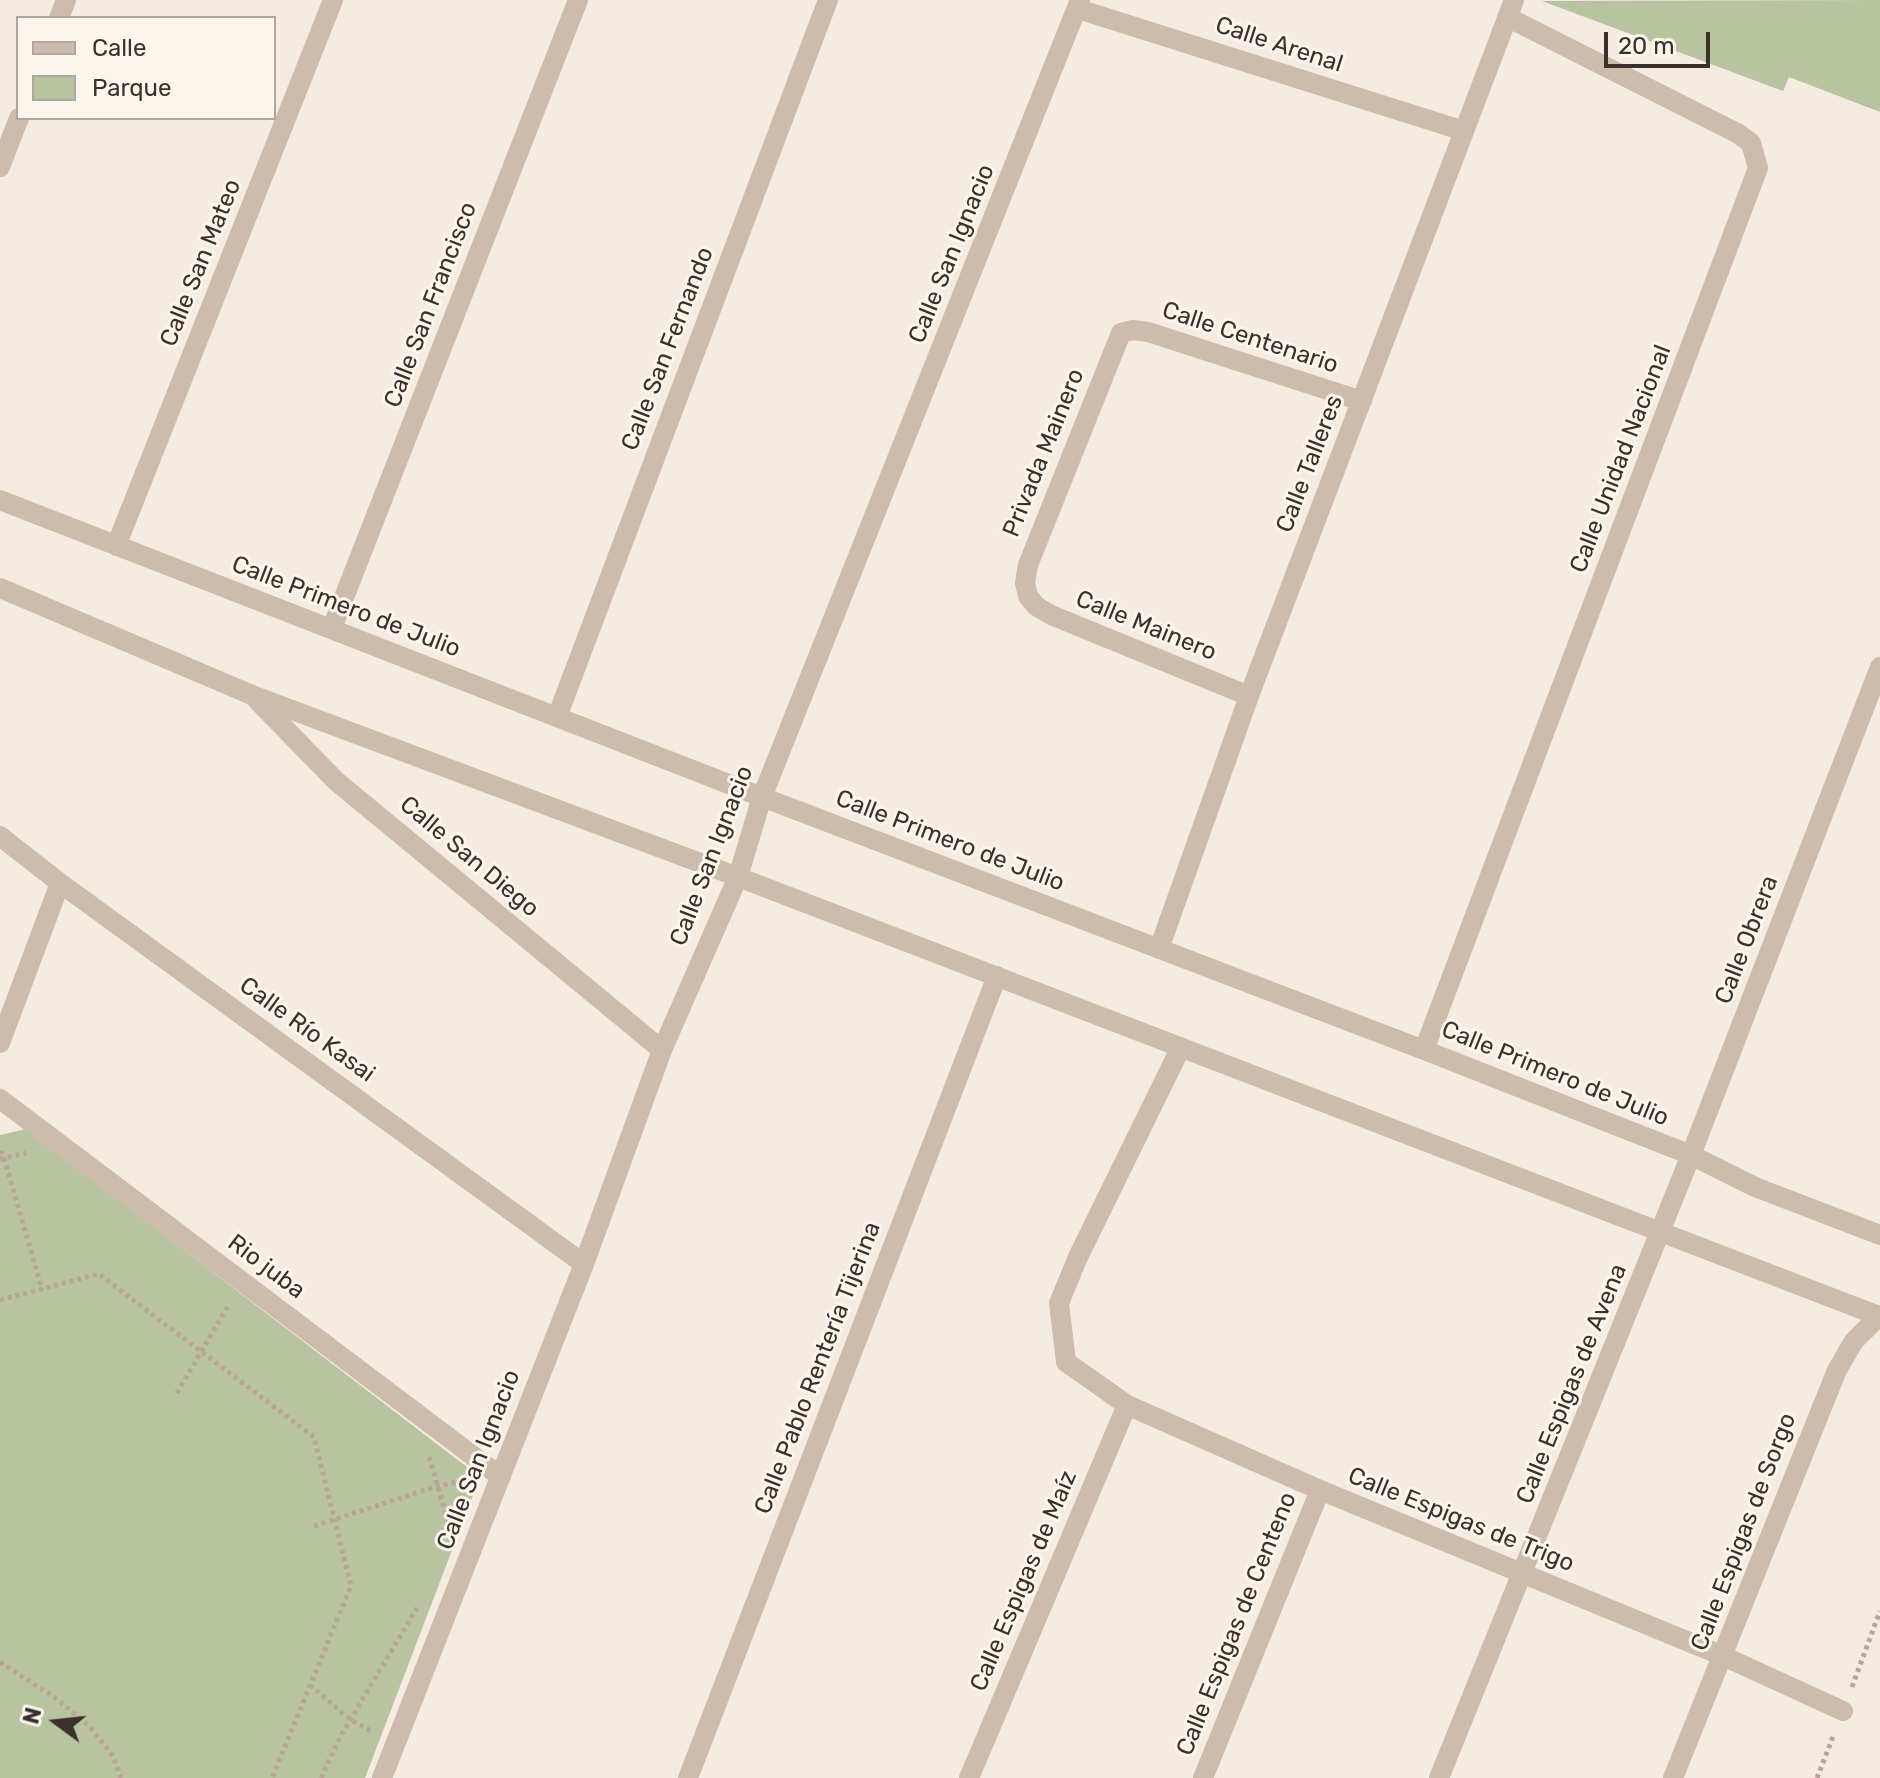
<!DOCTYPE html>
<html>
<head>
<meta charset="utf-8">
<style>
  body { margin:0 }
  #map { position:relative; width:1880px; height:1778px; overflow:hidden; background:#f4ebe1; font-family:Rubik,sans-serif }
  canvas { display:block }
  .legend { position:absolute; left:16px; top:16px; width:260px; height:104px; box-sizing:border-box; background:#fbf5ee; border:2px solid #aea6a0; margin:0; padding:10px 14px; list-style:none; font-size:24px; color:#3b302b }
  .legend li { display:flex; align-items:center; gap:16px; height:40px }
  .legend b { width:40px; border:2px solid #aea6a0 }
  .north { position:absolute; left:16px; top:1682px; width:80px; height:80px; -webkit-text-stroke:6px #fbf5ee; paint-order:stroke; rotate:285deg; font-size:22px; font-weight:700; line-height:32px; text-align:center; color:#3b302b }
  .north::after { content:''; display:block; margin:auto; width:28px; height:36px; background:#3b302b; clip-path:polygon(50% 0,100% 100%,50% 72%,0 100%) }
  .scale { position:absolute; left:1604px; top:32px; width:106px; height:36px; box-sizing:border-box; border:4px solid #3b302b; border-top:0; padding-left:10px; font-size:24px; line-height:28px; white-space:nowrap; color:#3b302b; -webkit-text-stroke:6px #fbf5ee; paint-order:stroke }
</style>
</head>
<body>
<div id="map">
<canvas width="1880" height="1778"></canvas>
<ul class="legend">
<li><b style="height:10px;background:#cdbbac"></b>Calle</li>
<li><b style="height:22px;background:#b8c4a0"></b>Parque</li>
</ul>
<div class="north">N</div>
<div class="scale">20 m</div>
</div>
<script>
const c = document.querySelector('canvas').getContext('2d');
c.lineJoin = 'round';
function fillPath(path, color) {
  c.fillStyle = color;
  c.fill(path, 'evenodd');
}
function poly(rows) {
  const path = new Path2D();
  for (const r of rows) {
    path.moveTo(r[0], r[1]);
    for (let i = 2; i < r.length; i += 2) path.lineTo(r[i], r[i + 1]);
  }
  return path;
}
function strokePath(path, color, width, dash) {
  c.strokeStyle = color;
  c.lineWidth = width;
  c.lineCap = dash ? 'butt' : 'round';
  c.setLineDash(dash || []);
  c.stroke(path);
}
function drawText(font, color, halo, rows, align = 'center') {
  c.font = font + ' Rubik,sans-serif';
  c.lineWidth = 6;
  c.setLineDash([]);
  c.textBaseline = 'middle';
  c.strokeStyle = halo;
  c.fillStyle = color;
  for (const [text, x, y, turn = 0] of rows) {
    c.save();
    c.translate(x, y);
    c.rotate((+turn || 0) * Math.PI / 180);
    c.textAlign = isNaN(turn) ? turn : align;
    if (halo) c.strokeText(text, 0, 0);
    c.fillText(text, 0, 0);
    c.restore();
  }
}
const green = poly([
  [1880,0,1880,112,1789,77,1783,91,1542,1],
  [26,1129,480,1477,365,1778,0,1778,0,1135]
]);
const path = poly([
  [0,1151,4,1158,42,1289],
  [0,1159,26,1153],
  [0,1300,99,1274,314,1437,351,1586,272,1778],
  [177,1393,229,1304],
  [429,1457,450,1528],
  [314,1526,438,1486,462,1481],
  [0,1662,57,1699,90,1727,113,1756,121,1778],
  [310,1685,351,1720,373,1732],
  [1852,1687,1880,1611],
  [321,1778,340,1737,417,1608],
  [1817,1778,1834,1734]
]);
const minor = poly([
  [1078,9,1464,131],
  [59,18,66,0],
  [0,167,19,118],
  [0,500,762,797,1424,1050,1691,1155,1755,1187,1880,1235],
  [116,546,333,0],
  [0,588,252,695,738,877,1879,1316],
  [332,628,578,0],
  [1249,696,1051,615,1036,606,1028,596,1025,583,1028,565,1121,333,1133,330,1148,332,1362,401],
  [257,700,336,781,662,1050],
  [557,717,828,0],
  [0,836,60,883,584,1264],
  [1159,949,1249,696,1514,0],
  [0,1043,60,883],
  [1181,1047,1078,1257,1059,1303,1066,1362,1127,1405,1320,1490,1723,1656,1843,1711],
  [1424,1050,1758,168,1751,143,1737,133,1507,17],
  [0,1099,501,1477],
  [382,1778,584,1264,662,1050,738,877,762,797,1080,0],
  [688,1778,997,976],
  [969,1778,1127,1405],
  [1203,1778,1320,1490],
  [1439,1778,1691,1155,1880,667],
  [1673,1778,1837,1370,1854,1341,1880,1315]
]);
const streetNames = [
  ["Calle Arenal",1279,45,18],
  ["Calle San Ignacio",952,254,-68],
  ["Calle San Mateo",201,263,-68],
  ["Calle San Francisco",431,305,-69],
  ["Calle Centenario",1250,338,18],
  ["Calle San Fernando",668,349,-69],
  ["Privada Mainero",1044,453,-68],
  ["Calle Unidad Nacional",1621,459,-69],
  ["Calle Talleres",1310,464,-69],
  ["Calle Primero de Julio",346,607,21],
  ["Calle Mainero",1146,626,22],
  ["Calle Primero de Julio",950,841,21],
  ["Calle San Ignacio",712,856,-69],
  ["Calle San Diego",469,857,40],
  ["Calle Obrera",1747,940,-69],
  ["Calle Río Kasai",307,1030,36],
  ["Calle Primero de Julio",1555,1074,22],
  ["Rio juba",266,1267,37],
  ["Calle Pablo Rentería Tijerina",818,1368,-69],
  ["Calle Espigas de Avena",1572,1384,-68],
  ["Calle San Ignacio",479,1460,-69],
  ["Calle Espigas de Trigo",1461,1520,22],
  ["Calle Espigas de Sorgo",1744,1532,-69],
  ["Calle Espigas de Maíz",1024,1581,-67],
  ["Calle Espigas de Centeno",1237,1624,-68]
];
fillPath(green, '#b8c4a0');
strokePath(path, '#b9a596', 5, [4, 4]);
strokePath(minor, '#cdbbac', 20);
drawText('24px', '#3b302b', '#fbf5ee', streetNames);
</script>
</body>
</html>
